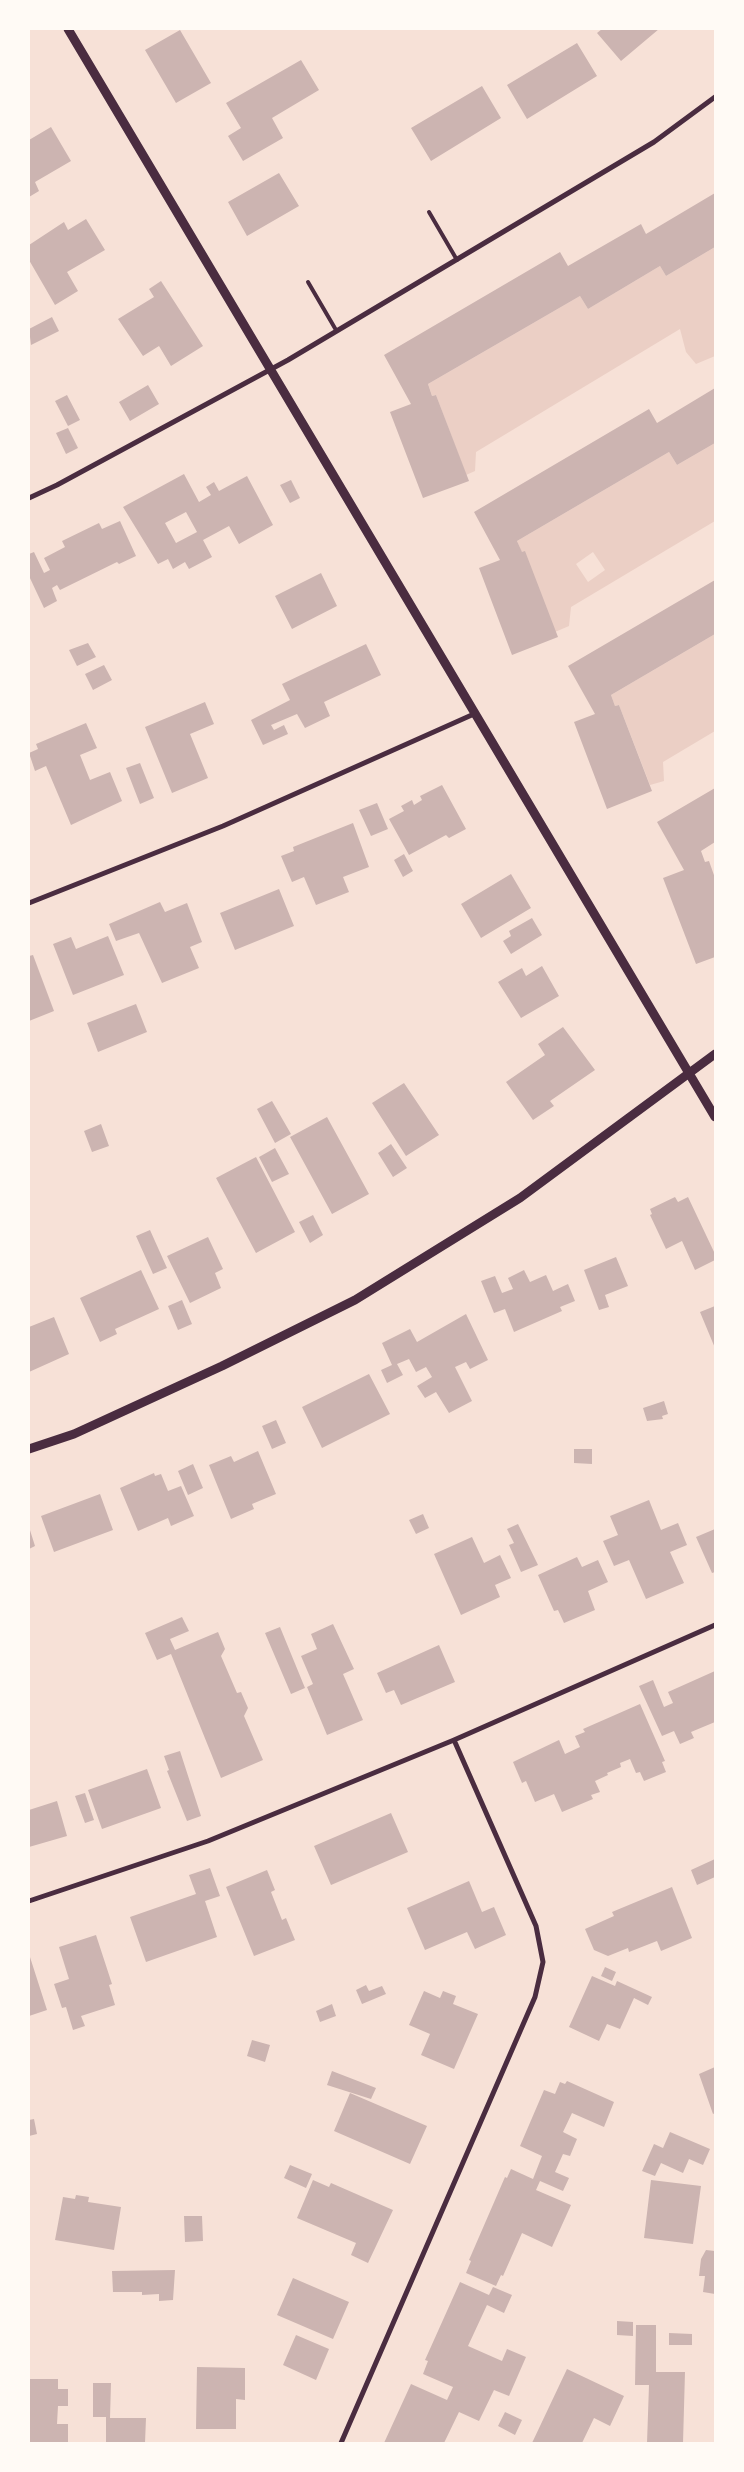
<!DOCTYPE html>
<html>
<head>
<meta charset="utf-8">
<style>
  body { margin:0 }
  #map { position:relative; width:744px; height:2472px; overflow:hidden; background:#f7e1d7; font-family:Literata,serif }
  canvas { display:block }
  .frame { position:absolute; inset:0; border:30px solid #fffaf5; pointer-events:none }
</style>
</head>
<body>
<div id="map">
<canvas width="744" height="2472"></canvas>
<div class="frame"></div>
</div>
<script>
const c = document.querySelector('canvas').getContext('2d');
c.lineJoin = 'round';
function fillPath(path, color) {
  c.fillStyle = color;
  c.fill(path, 'evenodd');
}
function poly(rows) {
  const path = new Path2D();
  for (const r of rows) {
    path.moveTo(r[0], r[1]);
    for (let i = 2; i < r.length; i += 2) path.lineTo(r[i], r[i + 1]);
  }
  return path;
}
function strokePath(path, color, width, dash) {
  c.strokeStyle = color;
  c.lineWidth = width;
  c.lineCap = dash ? 'butt' : 'round';
  c.setLineDash(dash || []);
  c.stroke(path);
}
const green = poly([
  [715,247,715,356,696,364,686,352,680,329,476,452,475,471,466,475,436,395,432,396,428,384,580,296,588,309,660,266,666,276],
  [715,443,715,521,571,607,569,626,555,632,517,541,669,452,677,465],
  [593,552,605,570,588,582,576,564],
  [715,634,715,731,663,762,664,781,650,785,619,705,615,706,611,695]
]);
const building = poly([
  [602,29,659,29,621,61,597,33],
  [180,30,211,83,176,103,145,50],
  [577,43,597,76,527,119,507,85],
  [301,60,319,90,272,118,283,138,243,161,228,136,241,128,226,103],
  [482,86,501,118,431,161,411,128],
  [51,127,71,161,35,182,39,191,29,197,29,140],
  [279,173,299,206,247,236,228,202],
  [715,193,715,247,666,276,660,266,588,309,580,296,428,384,432,396,436,395,469,481,423,498,390,412,411,404,384,355,560,252,568,266,641,224,646,234],
  [86,219,105,250,67,272,78,291,55,305,29,260,29,245,64,222,68,230],
  [161,281,203,346,171,366,159,346,143,356,118,319,154,297,149,289],
  [52,317,59,331,31,345,29,329],
  [148,385,159,404,130,421,119,402],
  [715,388,715,443,677,465,669,452,517,541,522,552,525,551,558,637,512,655,479,568,500,560,474,512,649,409,657,423],
  [67,395,80,420,68,426,55,401],
  [68,428,78,448,66,454,56,433],
  [184,474,199,502,211,495,206,487,214,482,219,491,247,476,273,525,239,544,229,526,203,540,212,557,189,569,185,562,173,569,168,559,158,564,123,507],
  [186,512,197,532,176,543,165,523],
  [291,480,300,498,290,503,280,485],
  [120,521,136,556,119,564,117,562,60,590,57,585,52,588,57,601,44,608,29,576,29,554,34,552,44,573,50,570,44,558,65,547,62,541,99,523,102,529],
  [321,573,337,606,292,629,275,596],
  [715,580,715,634,611,695,615,706,619,705,652,791,607,809,574,722,595,714,568,666],
  [88,643,96,657,77,666,69,650],
  [366,644,381,675,324,702,330,716,305,728,297,714,271,725,274,730,284,725,288,734,263,745,251,720,290,700,282,684],
  [104,665,112,680,93,690,85,674],
  [205,702,214,724,190,734,208,778,172,793,145,727],
  [86,723,97,748,80,755,90,780,110,772,122,801,71,825,46,766,35,771,29,753,38,749,36,744],
  [140,763,154,798,140,804,126,768],
  [442,785,466,829,449,838,446,835,409,855,389,819,404,811,401,806,412,800,414,805,422,800,420,796],
  [715,788,715,842,701,851,705,862,709,861,715,878,715,957,696,964,663,878,684,870,657,822],
  [377,803,388,829,371,836,359,810],
  [353,823,369,867,343,877,349,892,316,905,304,877,292,882,281,856,294,851,293,847],
  [404,854,413,871,403,877,394,860],
  [511,874,531,908,481,938,461,904],
  [279,889,294,926,235,950,220,913],
  [160,902,165,912,187,903,202,942,190,947,199,968,162,983,139,933,116,941,109,924],
  [532,918,542,935,511,954,503,941,511,936,509,931],
  [108,936,124,975,73,995,53,944,71,937,76,949],
  [33,955,54,1011,29,1021,29,956],
  [542,966,559,996,521,1018,498,982,522,968,526,976],
  [136,1004,147,1032,98,1052,87,1023],
  [563,1027,595,1070,550,1101,554,1106,533,1120,506,1082,545,1055,538,1044],
  [404,1083,439,1135,406,1156,372,1103],
  [272,1101,291,1134,275,1143,257,1109],
  [327,1117,369,1194,332,1214,290,1137],
  [101,1124,109,1146,92,1152,84,1131],
  [391,1144,407,1168,393,1177,378,1153],
  [275,1148,289,1174,272,1182,259,1157],
  [256,1157,295,1232,256,1253,216,1178],
  [675,1197,678,1202,688,1197,715,1254,715,1260,695,1270,682,1241,666,1249,650,1215,652,1214,650,1209],
  [313,1215,323,1235,310,1243,299,1222],
  [150,1230,167,1268,153,1274,136,1236],
  [208,1237,223,1269,215,1273,221,1288,190,1303,167,1256],
  [616,1257,628,1286,605,1295,609,1307,599,1310,584,1270],
  [141,1270,159,1309,115,1329,117,1334,100,1342,80,1298],
  [524,1270,530,1282,546,1275,553,1291,568,1284,575,1301,560,1307,562,1311,514,1332,505,1309,494,1313,481,1281,495,1276,502,1293,513,1289,508,1278],
  [182,1300,192,1324,178,1330,168,1306],
  [715,1306,715,1348,700,1312],
  [466,1314,488,1360,470,1369,466,1362,455,1367,472,1401,449,1413,436,1392,425,1398,417,1386,432,1377,426,1367,416,1372,409,1359,397,1364,403,1375,387,1383,381,1370,392,1365,382,1343,410,1329,417,1342],
  [54,1317,69,1354,29,1372,29,1327],
  [369,1374,390,1414,322,1448,302,1407],
  [664,1401,668,1414,662,1416,663,1419,647,1421,643,1408],
  [276,1420,286,1443,272,1449,262,1426],
  [574,1449,592,1449,592,1464,574,1463],
  [258,1451,276,1494,252,1504,254,1509,231,1519,209,1465,231,1456,234,1462],
  [193,1464,203,1488,188,1495,178,1471],
  [154,1473,155,1476,161,1474,168,1491,181,1486,194,1516,171,1526,168,1518,138,1531,120,1488],
  [100,1494,113,1530,54,1552,41,1516],
  [649,1500,661,1530,678,1523,687,1545,670,1552,684,1583,646,1599,629,1560,614,1566,603,1541,618,1535,610,1516],
  [423,1514,429,1528,416,1534,409,1520],
  [518,1524,538,1565,521,1572,509,1545,514,1543,507,1529],
  [29,1527,35,1546,29,1549],
  [715,1529,715,1572,712,1573,696,1537],
  [472,1537,484,1563,500,1555,511,1578,495,1585,500,1597,461,1615,434,1554],
  [577,1557,582,1567,598,1560,608,1582,588,1591,595,1610,564,1623,558,1610,554,1611,538,1575],
  [182,1617,189,1631,170,1639,175,1650,218,1632,225,1649,221,1656,237,1693,241,1692,248,1708,244,1716,263,1760,221,1778,171,1654,157,1660,145,1633],
  [333,1624,354,1669,343,1674,363,1720,327,1735,307,1687,313,1684,301,1656,317,1649,311,1634],
  [280,1627,305,1688,291,1694,265,1633],
  [439,1645,455,1682,401,1705,394,1690,386,1693,377,1673],
  [715,1671,715,1722,691,1732,694,1738,680,1744,674,1731,662,1736,639,1686,653,1680,664,1707,673,1703,668,1692],
  [640,1704,665,1761,662,1762,666,1772,644,1781,640,1772,636,1773,630,1759,620,1763,621,1767,607,1773,608,1775,595,1781,600,1792,591,1795,593,1799,562,1812,554,1794,535,1802,526,1781,522,1783,513,1762,559,1740,565,1754,580,1747,575,1736,585,1732,583,1729],
  [180,1751,201,1816,187,1821,167,1771,169,1770,164,1756],
  [147,1769,161,1808,102,1829,88,1790],
  [85,1793,94,1820,85,1823,75,1796],
  [57,1801,67,1836,29,1847,29,1810],
  [391,1813,408,1852,331,1885,314,1846],
  [715,1859,715,1877,697,1885,691,1870],
  [210,1868,220,1896,205,1901,217,1937,146,1962,130,1917,196,1894,189,1875],
  [267,1870,275,1890,271,1892,282,1920,286,1918,295,1940,254,1956,226,1887],
  [469,1881,482,1912,494,1907,506,1935,475,1949,467,1932,425,1950,407,1908],
  [672,1887,692,1938,661,1951,657,1941,629,1952,628,1948,608,1956,594,1950,585,1929,614,1916,612,1912],
  [96,1935,112,1984,109,1985,115,2005,81,2016,85,2026,73,2030,66,2007,62,2008,54,1984,69,1979,59,1947],
  [29,1954,47,2010,29,2016],
  [605,1967,616,1972,612,1981,601,1976],
  [592,1976,615,1986,617,1981,652,1997,648,2005,634,1998,620,2029,607,2024,599,2041,569,2027],
  [366,1985,369,1991,382,1986,386,1994,362,2004,356,1990],
  [424,1991,440,1998,443,1991,456,1996,453,2004,478,2014,454,2069,421,2055,430,2034,409,2025],
  [332,2004,336,2016,320,2022,316,2011],
  [252,2040,270,2045,265,2062,247,2056],
  [715,2067,715,2113,713,2114,699,2074],
  [332,2071,376,2088,371,2099,327,2085],
  [567,2081,614,2102,604,2127,572,2113,563,2132,577,2139,570,2156,563,2154,555,2172,569,2178,563,2191,540,2181,536,2190,571,2205,552,2247,522,2233,503,2276,501,2275,496,2286,466,2273,471,2261,469,2260,505,2177,507,2178,511,2169,533,2179,542,2156,520,2146,544,2090,555,2094,560,2082,565,2084],
  [350,2093,427,2126,410,2164,334,2131],
  [34,2119,37,2134,29,2136,29,2120],
  [670,2132,710,2149,703,2165,689,2159,683,2173,661,2163,655,2176,642,2171,654,2144,663,2148],
  [290,2165,312,2174,306,2188,284,2178],
  [313,2180,329,2187,331,2183,393,2210,368,2263,351,2255,356,2243,297,2218],
  [651,2180,701,2186,693,2244,644,2238],
  [76,2195,89,2197,88,2202,121,2207,114,2250,55,2240,63,2197,75,2199],
  [184,2216,202,2216,203,2241,185,2242],
  [706,2250,715,2251,715,2294,703,2292,705,2276,699,2276,701,2259],
  [175,2270,173,2300,159,2301,159,2294,142,2295,142,2292,113,2292,112,2271],
  [293,2278,349,2302,333,2339,277,2315],
  [460,2282,489,2295,493,2287,512,2295,504,2313,487,2305,468,2346,502,2361,507,2349,526,2357,509,2396,494,2390,479,2421,459,2412,444,2443,384,2443,411,2384,447,2400,453,2387,423,2374,428,2361,425,2360],
  [617,2321,633,2322,633,2336,617,2335],
  [636,2325,656,2325,656,2372,685,2372,683,2443,647,2443,649,2385,635,2385],
  [669,2333,692,2334,692,2345,669,2345],
  [296,2335,329,2349,316,2380,283,2365],
  [197,2367,245,2368,245,2400,236,2399,236,2429,196,2429],
  [567,2369,624,2396,610,2426,594,2418,582,2443,532,2443],
  [29,2379,58,2379,58,2389,68,2389,68,2406,58,2406,57,2424,68,2424,68,2443,29,2443],
  [93,2383,111,2383,110,2418,146,2418,145,2443,106,2443,106,2417,93,2417],
  [505,2412,522,2420,515,2435,498,2426]
]);
const service = poly([
  [429,212,457,260],
  [308,282,336,330]
]);
const minor = poly([
  [29,498,57,485,288,360,654,142,715,97],
  [29,903,223,826,474,714],
  [29,1901,208,1841,454,1740,715,1625],
  [341,2443,535,1997,543,1962,536,1926,454,1740]
]);
const tertiary = poly([
  [68,29,715,1117],
  [29,1449,74,1434,222,1366,355,1300,520,1198,715,1054]
]);
fillPath(green, '#ebcfc5');
fillPath(building, '#ccb4b1');
strokePath(service, '#4a2c40', 4);
strokePath(minor, '#4a2c40', 5);
strokePath(tertiary, '#4a2c40', 9);
</script>
</body>
</html>
